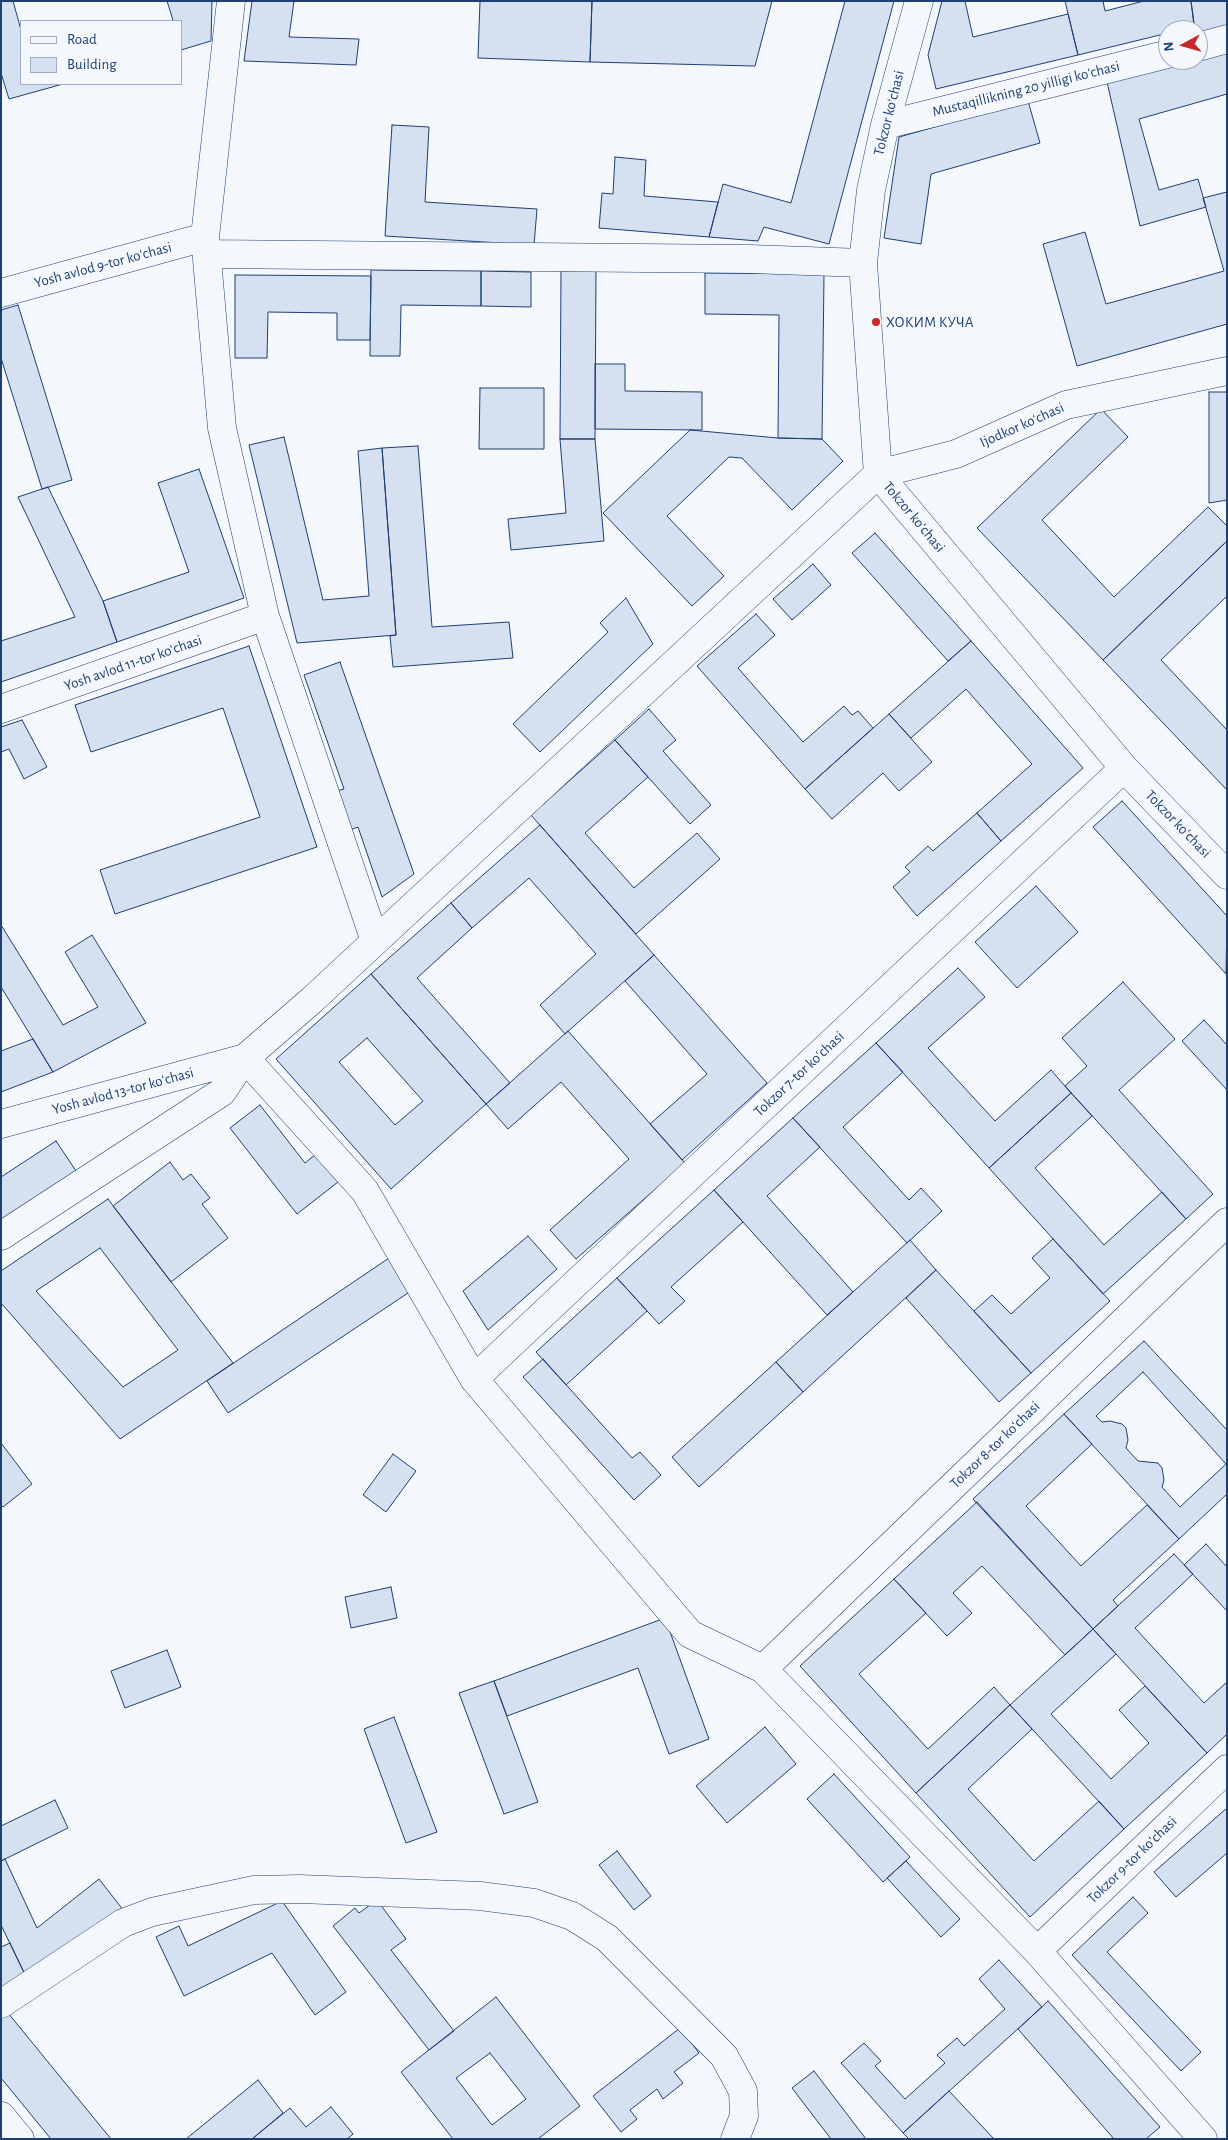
<!DOCTYPE html>
<html>
<head>
<meta charset="utf-8">
<style>
  body { margin:0 }
  #map { position:relative; width:1228px; height:2140px; overflow:hidden; background:#f4f7fb; font-family:"Alegreya Sans",sans-serif }
  canvas { display:block }
  .frame { position:absolute; inset:0; border:2px solid #1d3f73; pointer-events:none }
  .legend { position:absolute; left:20px; top:20px; width:162px; height:65px; box-sizing:border-box; background:#f4f7fb; border:1px solid #9eadc5; margin:0; padding:6px 9px; list-style:none; font-size:15px; color:#1d3f73 }
  .legend li { display:flex; align-items:center; gap:10px; height:25px }
  .legend b { width:25px; border:1px solid #9eadc5 }
  .north { position:absolute; left:1158px; top:20px; width:50px; height:50px; box-sizing:border-box; background:#f4f7fb; border:1px solid #9eadc5; border-radius:50%; rotate:264deg; font-size:14px; font-weight:700; line-height:20px; text-align:center; color:#1d3f73 }
  .north::after { content:''; display:block; margin:auto; width:18px; height:22px; background:#c62828; clip-path:polygon(50% 0,100% 100%,50% 72%,0 100%) }
</style>
</head>
<body>
<div id="map">
<canvas width="1228" height="2140"></canvas>
<div class="frame"></div>
<ul class="legend">
<li><b style="height:6px;background:#f4f7fb"></b>Road</li>
<li><b style="height:14px;background:#d5e0f0"></b>Building</li>
</ul>
<div class="north">N</div>
</div>
<script>
const c = document.querySelector('canvas').getContext('2d');
c.lineJoin = 'round';
function fillPath(path, color) {
  c.fillStyle = color;
  c.fill(path, 'evenodd');
}
function poly(rows) {
  const path = new Path2D();
  for (const r of rows) {
    path.moveTo(r[0], r[1]);
    for (let i = 2; i < r.length; i += 2) path.lineTo(r[i], r[i + 1]);
  }
  return path;
}
function strokePath(path, color, width, dash) {
  c.strokeStyle = color;
  c.lineWidth = width;
  c.lineCap = dash ? 'butt' : 'round';
  c.setLineDash(dash || []);
  c.stroke(path);
}
function drawText(font, color, halo, rows, align = 'center') {
  c.font = font + ' "Alegreya Sans",sans-serif';
  c.lineWidth = 4;
  c.setLineDash([]);
  c.textBaseline = 'middle';
  c.strokeStyle = halo;
  c.fillStyle = color;
  for (const [text, x, y, turn = 0] of rows) {
    c.save();
    c.translate(x, y);
    c.rotate((+turn || 0) * Math.PI / 180);
    c.textAlign = isNaN(turn) ? turn : align;
    if (halo) c.strokeText(text, 0, 0);
    c.fillText(text, 0, 0);
    c.restore();
  }
}
const building = poly([
  [1,1,13,1,21,30,21,84,63,84,9,99,1,73,1,1],
  [167,1,212,1,211,41,181,50,181,21,169,21,173,20,167,1],
  [252,1,294,1,289,37,359,39,356,65,244,61,252,1],
  [480,1,592,1,590,62,478,58,480,1],
  [592,1,772,1,755,66,590,62,592,1],
  [845,1,894,1,829,244,764,227,758,241,709,237,723,184,791,203,845,1],
  [942,1,965,1,973,37,1068,14,1078,55,936,89,928,55,942,1],
  [1065,1,1103,1,1105,11,1144,1,1191,1,1194,26,1168,30,1168,33,1078,55,1065,1],
  [1191,1,1227,1,1227,25,1198,34,1198,30,1195,30,1191,1],
  [1227,49,1227,94,1139,119,1159,190,1198,179,1206,207,1140,226,1107,82,1186,60,1198,60,1227,49],
  [1028,101,1040,143,931,174,921,244,884,238,899,137,1028,101],
  [392,125,429,127,425,202,537,209,534,245,385,236,392,125],
  [615,157,646,160,644,196,718,202,709,237,599,228,602,193,613,194,615,157],
  [1227,192,1227,324,1077,366,1043,244,1085,232,1106,304,1224,271,1203,198,1227,192],
  [371,270,481,271,481,306,401,305,400,356,370,356,371,270],
  [481,271,531,272,531,307,481,306,481,271],
  [561,271,596,271,595,439,560,439,561,271],
  [705,273,824,274,822,439,778,438,779,315,705,314,705,273],
  [235,275,371,276,370,340,337,340,337,313,268,312,267,358,235,358,235,275],
  [18,305,72,480,42,489,1,358,1,310,18,305],
  [595,364,625,364,625,391,702,392,702,430,595,429,595,364],
  [480,388,544,388,544,449,479,449,480,388],
  [1209,392,1227,392,1227,500,1209,503,1209,392],
  [1101,409,1128,437,1042,520,1114,597,1208,507,1227,526,1227,541,1103,660,977,528,1101,409],
  [690,430,778,438,822,439,843,461,792,510,742,458,729,457,667,516,724,576,692,606,603,513,690,430],
  [284,437,323,600,369,596,358,451,382,448,396,635,297,643,249,445,284,437],
  [560,439,595,439,604,541,511,550,508,519,566,513,560,439],
  [418,446,432,627,509,622,513,658,393,667,390,636,396,635,382,448,418,446],
  [199,469,244,598,117,642,103,601,189,572,158,483,199,469],
  [48,487,103,601,117,642,1,682,1,641,75,617,18,497,48,487],
  [875,533,971,641,948,661,852,553,875,533],
  [1227,541,1227,596,1161,660,1227,730,1227,790,1103,660,1227,541],
  [813,564,831,585,792,620,773,599,813,564],
  [626,598,653,644,540,752,513,724,608,632,600,623,626,598],
  [756,614,775,635,738,668,803,742,844,706,852,715,858,711,873,728,805,789,697,666,756,614],
  [971,641,1083,768,1001,841,977,813,1032,764,966,689,911,738,889,714,971,641],
  [249,646,317,847,115,914,100,870,260,817,223,708,91,752,75,705,249,646],
  [340,662,414,874,382,897,358,827,347,831,333,792,344,789,304,675,340,662],
  [649,709,676,740,663,751,711,805,690,824,615,740,649,709],
  [889,714,932,762,899,791,883,773,832,819,805,789,889,714],
  [22,720,47,767,24,779,9,749,1,752,1,727,22,720],
  [615,740,648,777,585,833,634,888,697,833,720,859,636,934,531,815,615,740],
  [1122,801,1227,916,1226,974,1093,827,1122,801],
  [977,813,1001,841,917,916,893,887,910,872,905,867,928,846,933,851,977,813],
  [540,825,654,955,565,1034,540,1005,596,954,529,878,472,928,451,903,540,825],
  [1036,886,1078,932,1017,988,975,942,1036,886],
  [451,903,472,928,417,978,510,1083,486,1104,371,974,451,903],
  [1,925,63,1025,98,1007,65,952,92,935,146,1023,53,1072,1,987,1,925],
  [654,955,767,1083,682,1160,650,1124,707,1074,625,981,654,955],
  [958,968,985,997,928,1048,995,1121,1051,1070,1071,1093,989,1168,876,1043,958,968],
  [371,974,486,1104,391,1189,276,1059,371,974],
  [367,1038,423,1101,395,1125,339,1062,367,1038],
  [1123,982,1175,1039,1119,1090,1213,1194,1186,1219,1065,1086,1087,1066,1062,1038,1123,982],
  [1204,1020,1227,1045,1227,1090,1182,1041,1204,1020],
  [568,1031,685,1163,576,1259,550,1230,629,1159,561,1082,508,1129,486,1104,568,1031],
  [33,1039,53,1072,1,1092,1,1051,33,1039],
  [876,1043,903,1072,843,1127,909,1200,921,1188,942,1211,907,1243,793,1118,876,1043],
  [1071,1093,1092,1116,1035,1168,1104,1245,1162,1192,1186,1219,1103,1294,989,1168,1071,1093],
  [260,1105,305,1163,316,1154,338,1182,297,1214,230,1128,260,1105],
  [793,1118,820,1147,767,1196,853,1292,827,1315,714,1190,793,1118],
  [56,1141,78,1174,1,1226,1,1177,56,1141],
  [170,1162,183,1180,191,1174,210,1198,202,1204,228,1238,171,1282,113,1206,170,1162],
  [714,1190,743,1222,671,1287,685,1301,659,1324,617,1278,714,1190],
  [108,1199,233,1363,120,1439,1,1303,1,1271,108,1199],
  [100,1248,178,1350,123,1387,36,1291,100,1248],
  [528,1236,557,1269,488,1330,463,1291,528,1236],
  [1053,1239,1110,1301,1031,1373,974,1311,992,1295,1011,1314,1050,1278,1032,1258,1053,1239],
  [910,1240,936,1270,803,1392,776,1362,910,1240],
  [392,1256,414,1289,228,1413,207,1381,392,1256],
  [936,1270,1031,1373,999,1402,906,1298,936,1270],
  [617,1278,647,1311,566,1385,536,1352,617,1278],
  [1144,1341,1227,1430,1227,1494,1179,1539,1064,1414,1144,1341],
  [1143,1372,1226,1464,1180,1507,1162,1487,1164,1480,1162,1468,1158,1463,1138,1461,1126,1448,1128,1440,1126,1428,1122,1424,1110,1421,1102,1422,1096,1416,1143,1372],
  [543,1359,632,1458,640,1452,661,1475,634,1500,523,1377,543,1359],
  [776,1362,803,1392,699,1487,672,1457,776,1362],
  [1064,1414,1092,1444,1026,1506,1081,1566,1147,1505,1179,1539,1113,1600,1118,1606,1093,1629,973,1499,1064,1414],
  [1,1443,32,1484,3,1507,1,1505,1,1443],
  [393,1454,416,1471,386,1512,363,1495,393,1454],
  [977,1502,1093,1629,1065,1655,982,1566,953,1593,972,1613,947,1636,894,1579,977,1502],
  [1206,1544,1227,1567,1227,1611,1184,1565,1206,1544],
  [1174,1554,1193,1574,1135,1628,1204,1703,1227,1682,1227,1734,1207,1753,1093,1629,1174,1554],
  [894,1579,926,1613,859,1674,928,1749,994,1687,1010,1705,916,1793,800,1666,894,1579],
  [391,1587,397,1618,351,1628,345,1597,391,1587],
  [665,1618,709,1739,669,1754,638,1668,507,1716,494,1681,665,1618],
  [1093,1629,1116,1654,1051,1714,1111,1779,1149,1743,1119,1710,1145,1686,1207,1753,1124,1829,1010,1705,1093,1629],
  [167,1650,181,1687,125,1708,111,1671,167,1650],
  [494,1681,538,1802,504,1814,459,1693,494,1681],
  [1010,1705,1032,1729,968,1789,1034,1861,1099,1801,1124,1829,1030,1917,916,1793,1010,1705],
  [394,1717,437,1832,406,1843,364,1729,394,1717],
  [765,1727,796,1764,727,1823,696,1786,765,1727],
  [834,1774,910,1857,883,1882,807,1799,834,1774],
  [55,1800,68,1828,1,1861,1,1826,55,1800],
  [1227,1808,1227,1853,1176,1897,1154,1872,1227,1808],
  [617,1851,651,1896,634,1910,599,1865,617,1851],
  [5,1859,37,1928,99,1879,124,1911,30,1985,1,1925,1,1861,5,1859],
  [906,1861,960,1919,941,1937,887,1878,906,1861],
  [1133,1897,1148,1913,1107,1952,1201,2052,1181,2071,1072,1955,1133,1897],
  [377,1900,406,1939,391,1950,454,2031,429,2050,333,1926,355,1908,359,1913,377,1900],
  [282,1901,346,1992,315,2015,272,1953,184,1996,156,1937,179,1926,188,1946,282,1901],
  [10,1943,30,1985,1,1998,1,1947,10,1943],
  [999,1960,1042,2007,903,2133,841,2063,864,2043,881,2061,875,2066,905,2099,945,2063,937,2055,957,2038,964,2046,1005,2009,979,1979,999,1960],
  [496,1997,580,2106,538,2139,453,2139,401,2072,496,1997],
  [490,2053,526,2099,492,2125,456,2078,490,2053],
  [1048,2001,1160,2127,1146,2139,1114,2139,1018,2029,1048,2001],
  [8,2013,111,2139,51,2139,1,2078,1,2018,8,2013],
  [680,2028,699,2053,674,2072,683,2083,663,2099,657,2089,630,2110,637,2119,621,2132,593,2096,680,2028],
  [814,2071,866,2139,831,2139,792,2088,814,2071],
  [258,2080,283,2113,252,2139,186,2139,258,2080],
  [949,2091,994,2139,909,2139,903,2133,949,2091],
  [331,2107,353,2134,347,2139,252,2139,290,2108,306,2127,331,2107]
]);
const minor = poly([
  [231,1,205,237,222,428,265,616,375,941],
  [919,1,885,125,871,190,863,263,878,474,1124,768,1227,875],
  [1198,47,1227,39],
  [885,125,1168,54],
  [207,254,750,259,863,263],
  [1,293,205,237],
  [1,709,265,616],
  [1,1124,245,1058,365,1191,474,1379,690,1634,763,1669,1037,1951,1203,2139],
  [1,1236,222,1092,245,1058,312,1000,878,474,956,454,1066,405,1227,371],
  [474,1379,1124,768],
  [763,1669,1227,1222],
  [1037,1951,1227,1769],
  [1,2004,123,1923,152,1912,254,1890,300,1889,480,1896,534,1903,572,1916,607,1938,724,2056,743,2091,744,2116,735,2139],
  [1,2116,20,2139]
]);
const markers = [
  [876,322,5,"#c62828"]
];
const streetNames = [
  ["Mustaqillikning 20 yilligi koʻchasi",1026,89,-14],
  ["Tokzor koʻchasi",889,113,-76],
  ["Yosh avlod 9-tor koʻchasi",103,265,-15],
  ["Ijodkor koʻchasi",1022,425,-24],
  ["Tokzor koʻchasi",914,517,50],
  ["Yosh avlod 11-tor koʻchasi",133,663,-19],
  ["Tokzor koʻchasi",1178,824,46],
  ["Tokzor 7-tor koʻchasi",799,1074,-43],
  ["Yosh avlod 13-tor koʻchasi",123,1091,-15],
  ["Tokzor 8-tor koʻchasi",995,1445,-44],
  ["Tokzor 9-tor koʻchasi",1132,1860,-44]
];
const poiNames = [
  ["ХОКИМ КУЧА",886,322]
];
fillPath(building, '#d5e0f0');
strokePath(building, '#1d3f73', 1);
strokePath(minor, '#1d3f73', 29);
strokePath(minor, '#f4f7fb', 28);
for (const [x, y, r, color] of markers) {
  const dot = new Path2D();
  dot.arc(x, y, r, 0, 2 * Math.PI);
  c.fillStyle = color;
  c.fill(dot);
  strokePath(dot, '#f4f7fb', 2);
}
drawText('15px', '#1d3f73', '#f4f7fb', streetNames);
drawText('15px', '#1d3f73', '#f4f7fb', poiNames, 'left');
</script>
</body>
</html>
